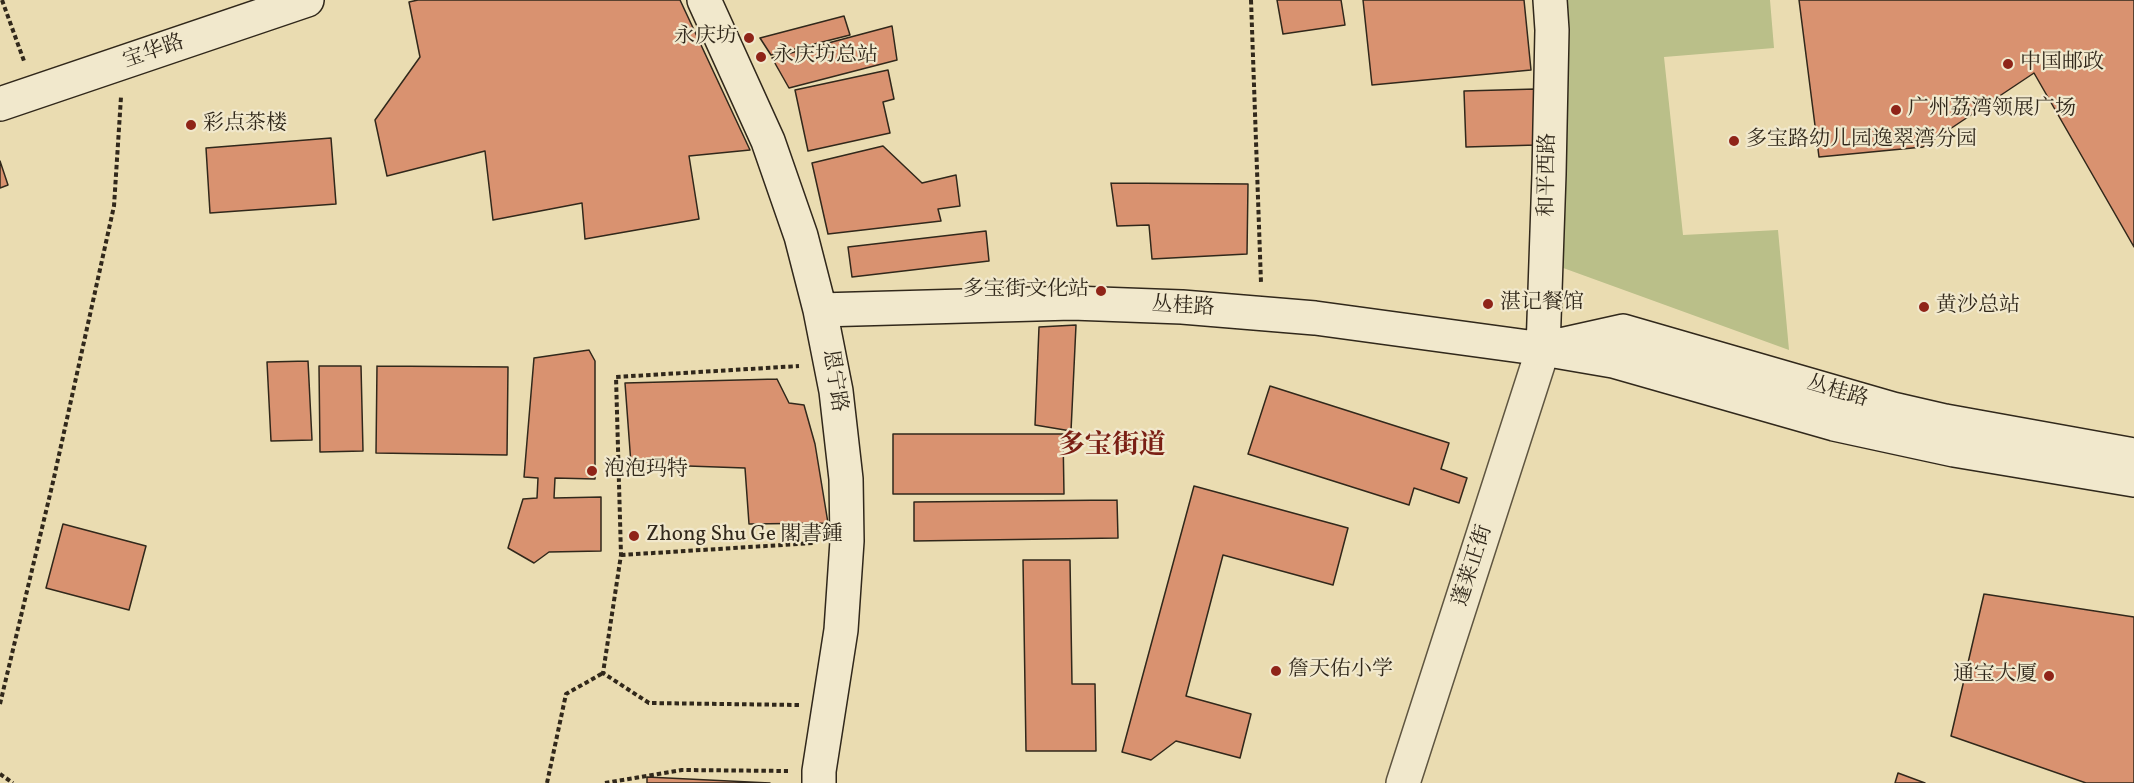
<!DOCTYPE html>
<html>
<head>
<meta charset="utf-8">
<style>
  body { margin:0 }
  canvas { display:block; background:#eadcb1 }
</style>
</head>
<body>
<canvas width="2134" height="783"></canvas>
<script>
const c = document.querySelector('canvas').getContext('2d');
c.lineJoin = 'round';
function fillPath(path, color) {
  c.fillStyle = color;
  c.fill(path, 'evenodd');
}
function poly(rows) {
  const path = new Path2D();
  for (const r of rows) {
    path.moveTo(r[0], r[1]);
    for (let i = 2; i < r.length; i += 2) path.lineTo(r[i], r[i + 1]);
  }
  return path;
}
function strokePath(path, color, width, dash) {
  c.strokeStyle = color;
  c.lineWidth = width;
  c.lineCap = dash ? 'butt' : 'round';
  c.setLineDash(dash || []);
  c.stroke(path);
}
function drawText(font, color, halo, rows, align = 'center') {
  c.font = font + ' Vollkorn,"Noto Serif SC",serif';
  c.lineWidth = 4.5;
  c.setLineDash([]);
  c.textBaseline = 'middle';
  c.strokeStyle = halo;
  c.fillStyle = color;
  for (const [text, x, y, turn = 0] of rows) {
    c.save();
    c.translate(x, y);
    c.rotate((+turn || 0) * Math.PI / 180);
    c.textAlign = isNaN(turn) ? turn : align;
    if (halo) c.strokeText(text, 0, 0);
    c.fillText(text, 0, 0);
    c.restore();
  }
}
const green = poly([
  [1566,0,1770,0,1774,48,1664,57,1683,235,1778,230,1789,350,1555,265]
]);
const building = poly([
  [418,0,680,0,750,150,689,156,699,219,585,239,582,203,493,220,485,151,387,176,375,120,420,57,409,2,418,0],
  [1277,0,1341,0,1345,25,1283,34,1277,0],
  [1363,0,1524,0,1531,70,1372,85,1363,0],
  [1799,0,2134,0,2134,247,2034,73,1923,147,1819,157,1799,0],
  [844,16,850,35,771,55,760,38,844,16],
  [892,26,897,60,789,88,772,58,892,26],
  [888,70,894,99,883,102,890,133,808,151,795,90,888,70],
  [1536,89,1537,145,1466,147,1464,91,1536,89],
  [331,138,336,204,210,213,206,148,331,138],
  [883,146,922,183,956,175,960,206,938,209,941,221,828,234,812,163,883,146],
  [0,161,8,185,0,188,0,161],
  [1111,183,1248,184,1247,254,1152,259,1149,225,1117,226,1111,183],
  [986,231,989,261,852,277,848,247,986,231],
  [1076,325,1071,431,1035,425,1039,327,1076,325],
  [589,350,595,361,595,479,555,478,554,498,601,497,601,551,549,552,534,563,508,548,523,499,537,498,538,478,524,477,534,358,589,350],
  [308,361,312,440,271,441,267,362,308,361],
  [319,366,361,366,363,451,320,452,319,366],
  [377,366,508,367,507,455,376,453,377,366],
  [777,379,789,403,804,405,815,444,828,523,749,524,745,468,631,464,625,383,777,379],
  [1270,386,1449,443,1441,469,1467,478,1459,503,1414,488,1409,505,1248,454,1270,386],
  [893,434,1063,434,1064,494,893,494,893,434],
  [1194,486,1348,528,1333,585,1223,555,1186,696,1251,714,1240,758,1176,741,1151,760,1122,752,1194,486],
  [1117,500,1118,538,914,541,914,502,1117,500],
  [63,524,146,546,129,610,46,588,63,524],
  [1023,560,1070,560,1072,684,1095,684,1096,751,1026,751,1023,560],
  [1984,594,2134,617,2134,783,2086,783,1951,736,1984,594],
  [1898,773,1925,783,1895,783,1898,773],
  [647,777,770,783,647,783,647,777]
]);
const path = poly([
  [2,0,24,61],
  [1251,0,1261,283],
  [621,555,814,543],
  [0,704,53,482,114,206,121,97],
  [799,705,649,703,603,673,621,555,616,377,799,366],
  [0,774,13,783],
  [547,783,566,694,603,673],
  [605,783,682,770,788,771]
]);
const street = poly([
  [1403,783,1543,349]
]);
const secondary = poly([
  [704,0,768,141,801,236,820,310,836,391,846,479,847,541,841,630,819,771,819,783],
  [0,104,307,0],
  [820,310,1072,303,1182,307,1315,318,1543,349,1613,361,1834,424,1954,450,2134,480],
  [1560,345,1623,331,1893,409,1945,421,2134,455],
  [1543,349,1549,174,1552,30,1550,0]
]);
const markers = [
  [749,38,6,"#8f2418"],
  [761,57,6,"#8f2418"],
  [2008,64,6,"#8f2418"],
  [1896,110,6,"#8f2418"],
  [191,125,6,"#8f2418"],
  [1734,141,6,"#8f2418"],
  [1101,291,6,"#8f2418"],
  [1488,304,6,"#8f2418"],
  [1924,307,6,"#8f2418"],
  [592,471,6,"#8f2418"],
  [634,536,6,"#8f2418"],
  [1276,671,6,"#8f2418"],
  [2049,676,6,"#8f2418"]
];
const poiNames = [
  ["永庆坊",737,38,"right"],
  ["永庆坊总站",773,57],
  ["中国邮政",2020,64],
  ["广州荔湾领展广场",1908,110],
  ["彩点茶楼",203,125],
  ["多宝路幼儿园逸翠湾分园",1746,141],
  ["多宝街文化站",1089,291,"right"],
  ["湛记餐馆",1500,304],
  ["黄沙总站",1936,307],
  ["泡泡玛特",604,471],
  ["Zhong Shu Ge 閣書鍾",646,536],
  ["詹天佑小学",1288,671],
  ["通宝大厦",2037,676,"right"]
];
const streetNames = [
  ["宝华路",154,53,-19],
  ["和平西路",1549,175,-89],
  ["丛桂路",1183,308,3],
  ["恩宁路",833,381,81],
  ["丛桂路",1837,393,16],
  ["蓬莱正街",1474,566,-72]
];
const districtNames = [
  ["多宝街道",1112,448]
];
fillPath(green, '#babf89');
fillPath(building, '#d99270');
strokePath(building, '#31281b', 1.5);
strokePath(street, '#5f5540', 36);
strokePath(secondary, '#31281b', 36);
strokePath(path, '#31281b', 4, [4.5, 3]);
strokePath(street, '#f1e8cc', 33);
strokePath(secondary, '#f1e8cc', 33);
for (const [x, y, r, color] of markers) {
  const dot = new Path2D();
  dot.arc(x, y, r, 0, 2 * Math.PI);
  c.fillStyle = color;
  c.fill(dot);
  strokePath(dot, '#f1e8cc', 2);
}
drawText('21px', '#31281b', '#f1e8cc', poiNames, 'left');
drawText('21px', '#31281b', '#f1e8cc', streetNames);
drawText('bold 27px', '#7a1f14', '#f1e8cc', districtNames);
</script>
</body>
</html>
